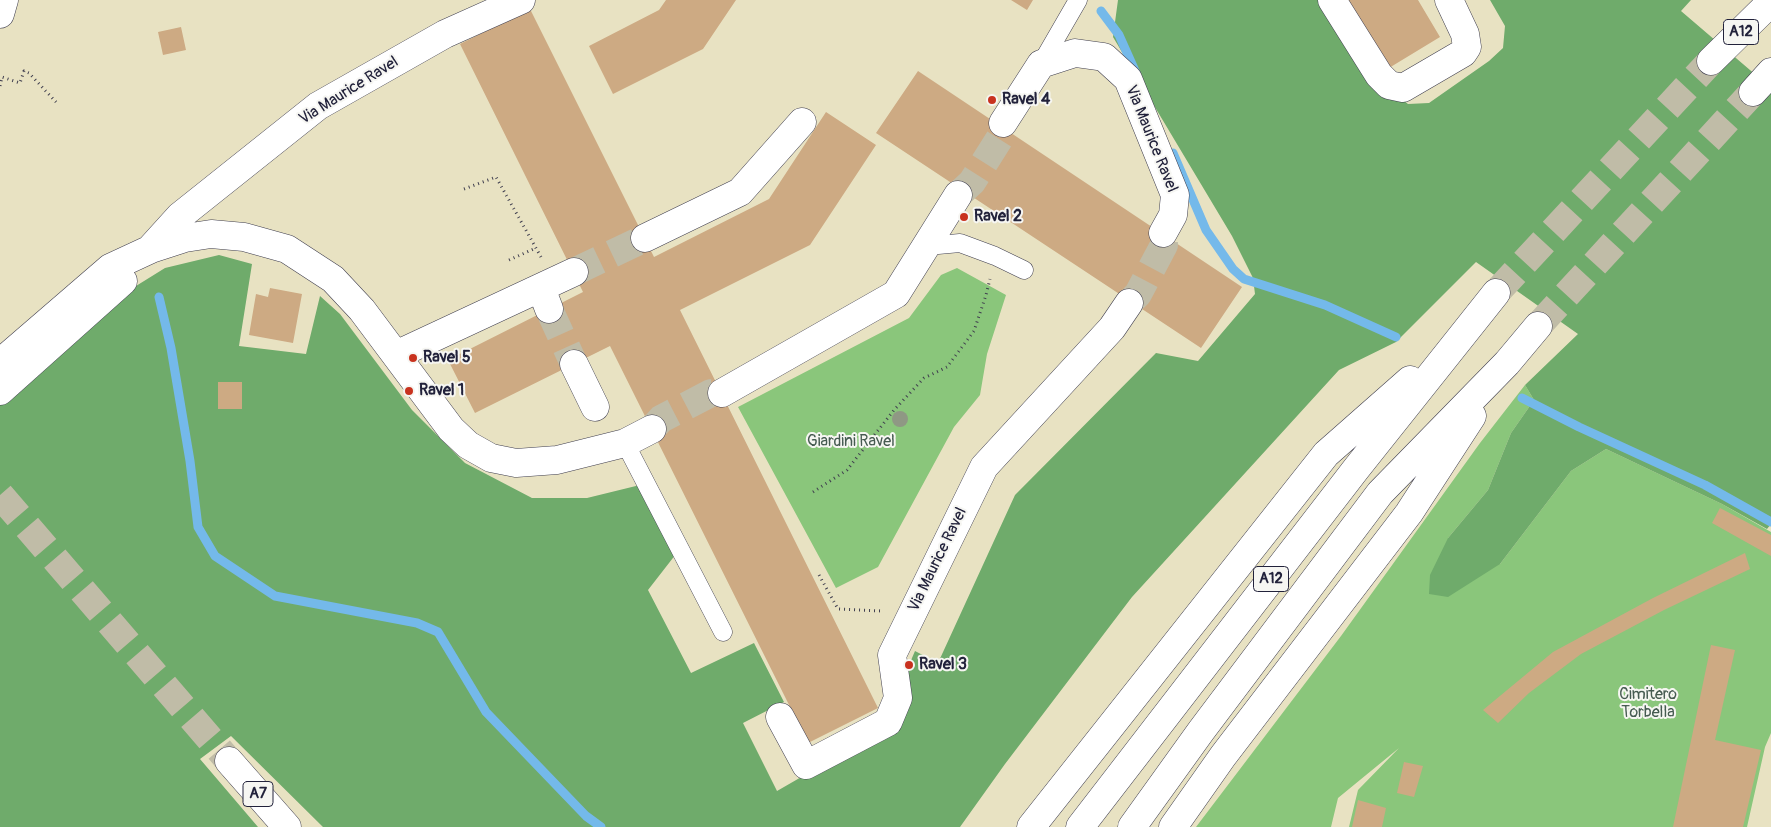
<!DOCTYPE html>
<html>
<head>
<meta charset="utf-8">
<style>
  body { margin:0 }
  canvas { display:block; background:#e8e2c2 }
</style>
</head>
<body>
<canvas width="1771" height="827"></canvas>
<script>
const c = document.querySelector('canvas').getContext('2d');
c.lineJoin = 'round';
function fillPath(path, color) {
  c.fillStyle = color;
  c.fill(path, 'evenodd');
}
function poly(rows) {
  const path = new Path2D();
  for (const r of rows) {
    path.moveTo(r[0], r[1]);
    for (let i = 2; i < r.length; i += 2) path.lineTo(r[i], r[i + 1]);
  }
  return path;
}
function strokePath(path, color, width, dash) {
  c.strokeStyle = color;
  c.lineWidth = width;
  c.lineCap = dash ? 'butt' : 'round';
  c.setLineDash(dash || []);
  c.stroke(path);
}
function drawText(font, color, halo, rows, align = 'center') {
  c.font = font + ' Pangolin,sans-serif';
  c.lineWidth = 4;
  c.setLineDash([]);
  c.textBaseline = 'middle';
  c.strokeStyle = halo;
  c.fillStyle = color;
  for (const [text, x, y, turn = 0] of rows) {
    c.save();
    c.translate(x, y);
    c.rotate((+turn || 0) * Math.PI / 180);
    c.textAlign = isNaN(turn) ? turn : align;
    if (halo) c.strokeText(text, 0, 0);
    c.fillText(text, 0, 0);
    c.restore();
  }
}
const green = poly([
  [957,268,1006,295,987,354,980,395,954,427,878,567,836,588,738,407,909,318,941,275],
  [1525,385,1534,400,1511,433,1488,490,1448,538,1500,564,1571,471,1606,449,1722,504,1771,532,1771,733,1765,747,1747,827,1349,827,1358,790,1399,748,1338,798,1331,827,1196,827,1341,636,1480,443]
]);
const forest = poly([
  [1118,0,1326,0,1379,81,1408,104,1429,103,1489,61,1503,48,1505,26,1490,0,1691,0,1681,11,1771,88,1771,524,1767,529,1722,504,1606,449,1571,471,1500,564,1448,597,1429,594,1430,575,1448,538,1488,490,1511,433,1534,400,1525,385,1578,334,1476,262,1396,342,1339,370,1132,597,1005,764,960,827,323,827,231,736,200,759,258,827,0,827,0,402,136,286,165,268,219,255,252,264,239,346,306,354,320,296,340,314,412,410,465,463,532,498,587,498,640,485,676,554,648,590,691,673,754,643,784,702,743,723,777,791,902,719,908,700,909,665,915,651,938,663,1015,495,1156,353,1198,361,1255,294,1253,278,1232,236,1113,37]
]);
const stream = poly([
  [1101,11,1119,35,1136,73],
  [1173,153,1206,230,1233,269,1244,279,1325,305,1396,337],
  [159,297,171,348,190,461,198,527,215,556,275,596,417,623,438,632,486,712,586,816,601,827],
  [1522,398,1579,427,1705,485,1771,522]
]);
const building = poly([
  [666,0,736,0,703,49,613,94,589,46,659,10],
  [1011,0,1033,0,1027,10],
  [1341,0,1418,0,1440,37,1384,71],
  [530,9,654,257,769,199,826,112,876,145,810,245,680,310,878,708,808,743,610,346,475,413,448,360,583,292,460,44],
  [181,27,186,50,163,55,158,32],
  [918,71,1242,287,1201,348,876,133],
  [270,288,302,294,293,343,249,335,256,294,268,297],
  [218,382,242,382,242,409,218,409],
  [1720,508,1771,535,1771,556,1712,523],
  [1745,553,1750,569,1664,610,1581,654,1529,693,1498,723,1483,710,1553,652,1653,598],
  [1711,645,1735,650,1715,740,1761,750,1743,827,1673,827],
  [1404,762,1423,766,1414,797,1397,793],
  [1358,800,1386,808,1382,827,1352,827]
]);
const minorTunnel = poly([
  [958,195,972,182,1003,133,1003,123],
  [574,272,645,238],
  [1129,303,1138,294,1164,245,1163,233],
  [549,309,574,364],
  [652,429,661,419,711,393,722,393]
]);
const motorwayTunnel = poly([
  [1496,293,1711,61],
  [1538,326,1753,92],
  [0,495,229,761]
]);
const path = poly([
  [0,86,2,77,20,83,24,71,29,73,56,102],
  [464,189,496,177,541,257],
  [509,260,536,248],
  [813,492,847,470,894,410,924,378,947,367,974,331,986,295,990,279],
  [819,575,838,609,882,611]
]);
const service = poly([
  [1041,64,1078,0],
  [927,246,960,243,995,256,1024,270],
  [625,443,723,632]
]);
const minor = poly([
  [1332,0,1379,75,1389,85,1403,88,1463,53,1467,47,1465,34,1449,0],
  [1003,123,1041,64,1075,53,1104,57,1128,79,1175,195,1173,215,1163,233],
  [645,238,740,192,802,122],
  [151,248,180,216,318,106,445,34,521,0],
  [541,288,549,309],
  [396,355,574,272],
  [0,363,110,268,151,249,185,238,211,234,244,237,287,249,333,279,362,310,451,429,468,445,491,458,516,463,557,460,625,443,652,429],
  [574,364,595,407],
  [0,391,123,281],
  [722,393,896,294,958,195],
  [780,717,806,765,888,722,898,698,892,655,984,467,1112,328,1129,303]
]);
const tertiary = poly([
  [0,14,4,0]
]);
const motorway = poly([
  [1711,61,1771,2],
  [1753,92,1771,72],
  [229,761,287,827],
  [1031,827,1326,454,1410,380],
  [1080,827,1356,469,1496,293],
  [1132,827,1201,731,1380,493,1507,363,1538,326],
  [1173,827,1223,756,1409,513,1472,416]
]);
const trees = [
  [900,419]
];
const markers = [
  [992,100,5,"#c8321e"],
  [964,217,5,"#c8321e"],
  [413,358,5,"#c8321e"],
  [409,391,5,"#c8321e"],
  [909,665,5,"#c8321e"]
];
const shields = [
  [1741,32,35],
  [1271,579,35],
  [258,794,30]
];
const shieldNames = [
  ["A12",1741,32],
  ["A12",1271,579],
  ["A7",258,794]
];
const streetNames = [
  ["Via Maurice Ravel",349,91,-32],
  ["Via Maurice Ravel",1151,139,68],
  ["Via Maurice Ravel",938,560,-64]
];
const poiNames = [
  ["Ravel 4",1002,100],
  ["Ravel 2",974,217],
  ["Ravel 5",423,358],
  ["Ravel 1",419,391],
  ["Ravel 3",919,665]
];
const parkNames = [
  ["Giardini Ravel",851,442],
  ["Cimitero",1648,695],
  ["Torbella",1648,713]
];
fillPath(green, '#8ac67b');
fillPath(forest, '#6fab6b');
strokePath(stream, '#74b9ea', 9);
fillPath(building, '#cdaa83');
strokePath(minorTunnel, '#c0bca7', 28, [28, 14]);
strokePath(motorwayTunnel, '#c0bca7', 28, [28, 14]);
strokePath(service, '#403f4f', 19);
strokePath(minor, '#403f4f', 29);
strokePath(tertiary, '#403f4f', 29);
strokePath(motorway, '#403f4f', 29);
strokePath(path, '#403f4f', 3, [1, 4]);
strokePath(service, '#fff', 18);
strokePath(minor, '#fff', 28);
strokePath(tertiary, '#fff', 28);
strokePath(motorway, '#fff', 28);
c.fillStyle = '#8f9884';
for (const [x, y] of trees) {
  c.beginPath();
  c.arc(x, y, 8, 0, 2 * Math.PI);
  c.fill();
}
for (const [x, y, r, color] of markers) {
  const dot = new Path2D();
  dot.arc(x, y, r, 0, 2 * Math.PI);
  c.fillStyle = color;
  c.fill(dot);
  strokePath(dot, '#f6f6f2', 2);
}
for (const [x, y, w] of shields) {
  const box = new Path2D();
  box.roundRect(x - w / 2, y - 12.5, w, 25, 4);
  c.fillStyle = '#f6f6f2';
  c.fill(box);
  strokePath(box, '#22223b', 1);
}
drawText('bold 15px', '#22223b', null, shieldNames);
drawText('16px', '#22223b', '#f6f6f2', streetNames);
drawText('bold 16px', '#22223b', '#f6f6f2', poiNames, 'left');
drawText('16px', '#465b51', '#f6f6f2', parkNames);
</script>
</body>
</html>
